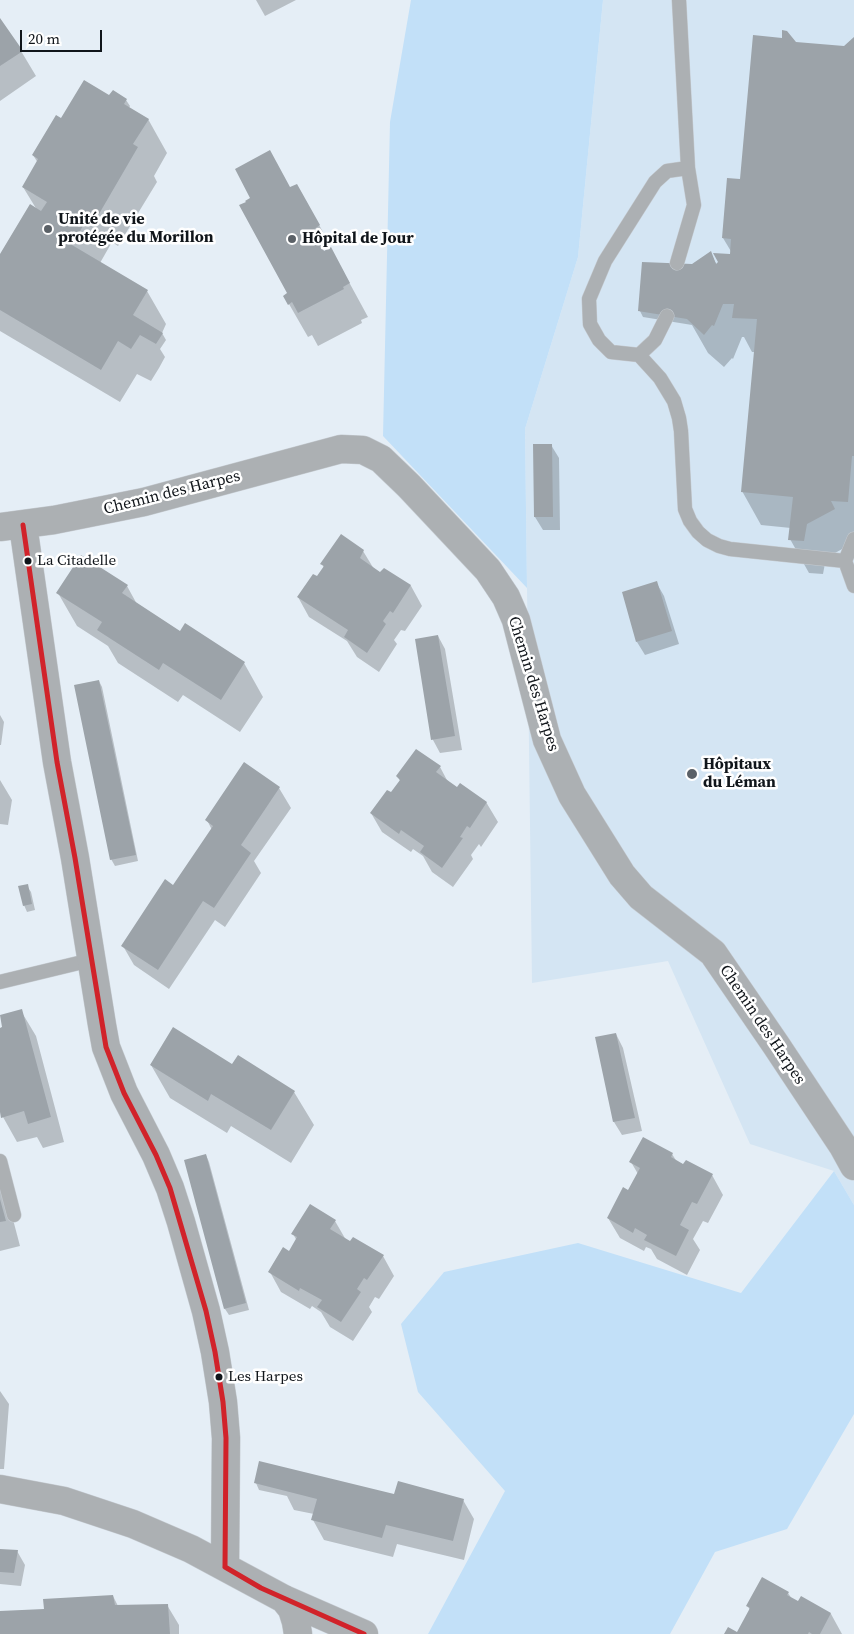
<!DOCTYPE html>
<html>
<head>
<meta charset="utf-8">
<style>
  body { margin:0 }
  #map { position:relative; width:854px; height:1634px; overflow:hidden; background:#e5eef6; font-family:"Source Serif 4",serif }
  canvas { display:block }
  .scale { position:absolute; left:20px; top:30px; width:82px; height:22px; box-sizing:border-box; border:2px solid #10151a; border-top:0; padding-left:6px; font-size:15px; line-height:18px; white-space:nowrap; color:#10151a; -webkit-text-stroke:4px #fff; paint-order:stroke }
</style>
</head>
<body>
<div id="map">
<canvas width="854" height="1634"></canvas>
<div class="scale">20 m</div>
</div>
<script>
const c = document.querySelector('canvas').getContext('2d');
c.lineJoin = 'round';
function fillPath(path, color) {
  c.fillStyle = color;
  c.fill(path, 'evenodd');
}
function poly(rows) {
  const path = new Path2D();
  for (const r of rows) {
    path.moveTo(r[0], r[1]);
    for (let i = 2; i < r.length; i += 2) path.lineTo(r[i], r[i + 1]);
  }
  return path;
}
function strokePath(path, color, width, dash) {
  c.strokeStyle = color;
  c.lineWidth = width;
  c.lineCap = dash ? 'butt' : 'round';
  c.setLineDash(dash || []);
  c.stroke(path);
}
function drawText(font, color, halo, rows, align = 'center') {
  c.font = font + ' "Source Serif 4",serif';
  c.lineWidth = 5;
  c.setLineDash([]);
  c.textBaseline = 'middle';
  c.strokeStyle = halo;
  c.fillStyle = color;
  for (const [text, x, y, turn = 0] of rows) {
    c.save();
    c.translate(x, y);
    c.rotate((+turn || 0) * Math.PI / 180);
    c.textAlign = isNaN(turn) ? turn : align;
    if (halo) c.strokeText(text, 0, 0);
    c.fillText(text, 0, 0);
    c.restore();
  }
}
const built = poly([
  [603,0,854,0,854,1205,834,1171,750,1144,668,961,532,983,525,429,578,257]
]);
const green = poly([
  [411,0,603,0,578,257,525,429,527,588,383,436,390,122],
  [834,1171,854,1205,854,1414,787,1529,715,1552,670,1634,428,1634,505,1491,418,1392,401,1324,444,1272,578,1243,741,1293]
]);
const shadow = poly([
  [256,0,296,0,265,16],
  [0,21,21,51,36,76,0,101],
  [854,39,854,534,849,534,853,543,826,558,823,574,809,573,790,539,791,528,761,525,742,491,755,352,752,352,744,337,742,337,733,359,732,358,724,367,708,353,692,325,643,317,640,311,692,266,710,253,717,265,731,255,732,253,723,238,729,179,741,180,796,43,845,48],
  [110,97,126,100,130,106,129,108,148,119,167,153,154,176,157,182,118,246,112,242,100,263,147,291,166,324,162,333,166,340,160,349,165,357,159,368,151,381,137,374,120,402,0,331,0,256,37,210,23,187,38,163,33,155,61,120],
  [297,185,323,232,316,236,324,252,331,249,368,317,361,320,362,323,318,346,312,335,308,337,289,304,291,189],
  [551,445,559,458,560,530,543,530,535,517],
  [363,551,374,569,381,573,384,569,411,586,422,606,405,631,401,630,394,640,397,644,379,672,357,657,347,641,309,617,298,597,317,578,324,568,322,564],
  [656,582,664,596,679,644,645,655,637,642],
  [127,586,138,606,180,633,244,663,263,697,240,732,183,695,178,702,118,663,108,646,77,626,58,593],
  [438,636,445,649,462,750,440,753,433,740],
  [99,681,102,687,138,861,115,866,111,859],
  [0,715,4,722,1,745,0,745],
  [244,763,279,788,291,808,254,861,261,873,225,927,215,920,169,989,134,965,123,946,173,887,212,830,207,820],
  [440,767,448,782,457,788,486,802,498,822,481,847,479,844,471,855,473,859,453,887,432,872,423,856,413,849,411,852,382,832,371,813,391,794,400,781,398,776],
  [0,780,12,800,8,825,0,824],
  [27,886,31,892,35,910,27,912,24,905],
  [21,1011,36,1036,64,1142,43,1148,37,1137,17,1142,3,1117,0,1107,0,1029],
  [616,1034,623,1048,642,1131,622,1135,614,1122],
  [151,1065,233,1066,294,1092,314,1125,291,1163,231,1126,227,1133,170,1098],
  [672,1154,677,1162,712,1175,723,1195,708,1223,703,1221,693,1239,700,1250,687,1275,657,1259,651,1249,646,1247,644,1251,620,1238,608,1218,628,1191,638,1174,631,1162],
  [206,1155,209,1162,249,1310,229,1315,225,1309,186,1161],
  [0,1181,5,1189,20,1246,0,1251],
  [335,1221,346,1240,351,1243,353,1239,383,1256,394,1276,379,1299,375,1297,369,1307,372,1312,353,1341,330,1327,321,1312,312,1306,310,1309,281,1292,270,1272,290,1252,297,1241,293,1234],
  [0,1391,9,1404,4,1469,0,1469],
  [256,1483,463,1500,474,1519,464,1560,397,1544,393,1557,324,1540,313,1520,314,1514,294,1510,287,1496,259,1490],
  [0,1550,17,1551,25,1565,21,1586,0,1584],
  [788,1593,792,1599,798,1603,801,1598,831,1614,842,1634,737,1634,750,1611,748,1606],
  [113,1596,118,1606,167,1605,179,1625,179,1634,0,1634,0,1612,45,1610]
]);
const building = poly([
  [0,18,23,51,0,66],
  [782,30,787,31,796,42,844,46,854,37,854,456,852,456,848,502,831,501,835,509,807,524,804,541,788,540,793,497,741,492,757,319,732,318,734,304,723,304,714,326,712,325,704,335,687,319,638,311,642,262,692,264,711,251,716,264,718,262,713,253,730,254,731,239,722,238,727,178,740,179,753,35,782,38],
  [84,80,109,95,113,90,127,99,124,104,149,119,133,144,138,147,99,214,92,210,72,245,148,290,133,315,163,333,156,344,140,335,131,349,118,341,101,370,0,310,0,254,30,204,41,211,47,202,22,187,38,159,32,155,56,115,61,118],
  [270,150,290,187,297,184,320,225,313,230,324,251,331,247,350,283,343,287,344,289,298,313,292,302,288,305,283,296,287,293,239,205,246,202,245,201,250,198,235,169],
  [533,444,552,444,553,517,534,517],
  [341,534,364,550,360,558,380,572,384,568,411,585,393,613,390,611,383,621,386,624,367,653,344,637,348,630,297,597,313,574,317,576,324,566,320,564],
  [81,555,128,585,122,593,180,631,185,623,245,662,221,700,163,663,159,670,97,630,102,622,56,593],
  [657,581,672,631,636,642,622,592],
  [438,635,455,736,431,740,415,639],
  [99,680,136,855,110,860,74,685],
  [416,749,441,766,436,772,457,787,460,783,487,802,470,828,467,826,460,837,463,838,442,868,420,852,424,846,401,830,399,834,370,813,387,790,391,792,400,780,396,776],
  [244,762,280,787,241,845,251,853,214,908,203,901,158,970,121,946,165,879,173,885,213,826,205,820],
  [28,884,32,904,23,906,18,886],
  [22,1009,51,1117,28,1124,24,1111,1,1118,0,1112,0,1028,2,1027,0,1015],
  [173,1027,232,1064,238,1055,295,1091,271,1130,211,1094,208,1101,150,1065],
  [616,1033,635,1118,613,1122,595,1037],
  [643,1137,673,1153,671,1157,683,1164,686,1160,713,1174,697,1204,692,1202,680,1225,689,1230,676,1256,644,1240,647,1235,635,1228,633,1233,607,1218,623,1187,628,1190,640,1168,629,1162],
  [206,1154,246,1303,224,1309,184,1160],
  [0,1199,6,1221,0,1222],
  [310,1204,336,1220,330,1229,350,1241,353,1237,384,1255,367,1280,364,1278,357,1289,361,1292,341,1322,317,1307,322,1300,300,1288,299,1291,268,1272,283,1247,289,1251,297,1237,291,1234],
  [259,1461,394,1494,398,1481,464,1499,453,1541,386,1525,382,1538,311,1520,317,1499,254,1483],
  [0,1549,18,1550,14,1573,0,1572],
  [762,1577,789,1592,787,1595,798,1601,801,1596,831,1613,820,1634,812,1634,809,1632,808,1634,724,1634,728,1627,737,1632,750,1608,746,1606],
  [113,1595,115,1605,168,1604,170,1634,0,1634,0,1611,44,1609,43,1599]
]);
const service = poly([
  [679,0,688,168],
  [667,316,655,340,639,355,611,352,599,340,590,324,589,299,605,261,655,182,667,171,688,168,694,205,677,263],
  [639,355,660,378,674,401,679,418,681,431,685,509,690,521,698,532,707,540,719,546,730,549,845,561],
  [854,539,845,561,854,586],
  [0,982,91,960],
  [0,1161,14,1215]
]);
const minor = poly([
  [23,525,57,762,75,858,102,1025,106,1047,124,1093,156,1155,170,1188,181,1222,206,1311,215,1352,223,1402,226,1438,225,1567],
  [0,527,54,520,144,502,341,449,363,450,381,459,409,486,488,570,506,597,516,620,547,740,572,795,622,875,641,897,713,953,776,1045,843,1146,854,1166],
  [0,1489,64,1501,133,1524,191,1549,284,1599,364,1634],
  [284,1599,292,1609,296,1622,298,1634]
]);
const bus1 = poly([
  [23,525,57,762,75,858,106,1047,124,1093,156,1155,170,1188,206,1311,215,1352,223,1402,226,1438,225,1567],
  [225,1567,261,1588,364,1634]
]);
const markers = [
  [48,229,5,"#5b6167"],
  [292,239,5,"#5b6167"],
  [28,561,4.5,"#10151a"],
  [692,774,6,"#5b6167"],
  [219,1377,4.5,"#10151a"]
];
const busNames = [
  ["La Citadelle",37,561],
  ["Les Harpes",228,1377]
];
const poiNames = [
  ["Unité de vie",58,220],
  ["protégée du Morillon",58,238],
  ["Hôpital de Jour",302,239],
  ["Hôpitaux",703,765],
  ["du Léman",703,783]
];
const streetNames = [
  ["Chemin des Harpes",172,493,-14],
  ["Chemin des Harpes",533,684,73],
  ["Chemin des Harpes",762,1025,56]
];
fillPath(built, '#d4e5f3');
fillPath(green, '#c2e0f8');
fillPath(shadow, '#0003');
fillPath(building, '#9ca3a9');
strokePath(service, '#c5cbd1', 15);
strokePath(minor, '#c5cbd1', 29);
strokePath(service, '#acb0b3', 14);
strokePath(minor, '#acb0b3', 28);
strokePath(bus1, '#d1232a', 5);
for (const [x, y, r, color] of markers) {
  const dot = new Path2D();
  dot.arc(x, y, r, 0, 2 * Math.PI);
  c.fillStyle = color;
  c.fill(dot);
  strokePath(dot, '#fff', 2);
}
drawText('15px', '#10151a', '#fff', busNames, 'left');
drawText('bold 16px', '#10151a', '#fff', poiNames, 'left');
drawText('16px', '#10151a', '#fff', streetNames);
</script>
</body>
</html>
